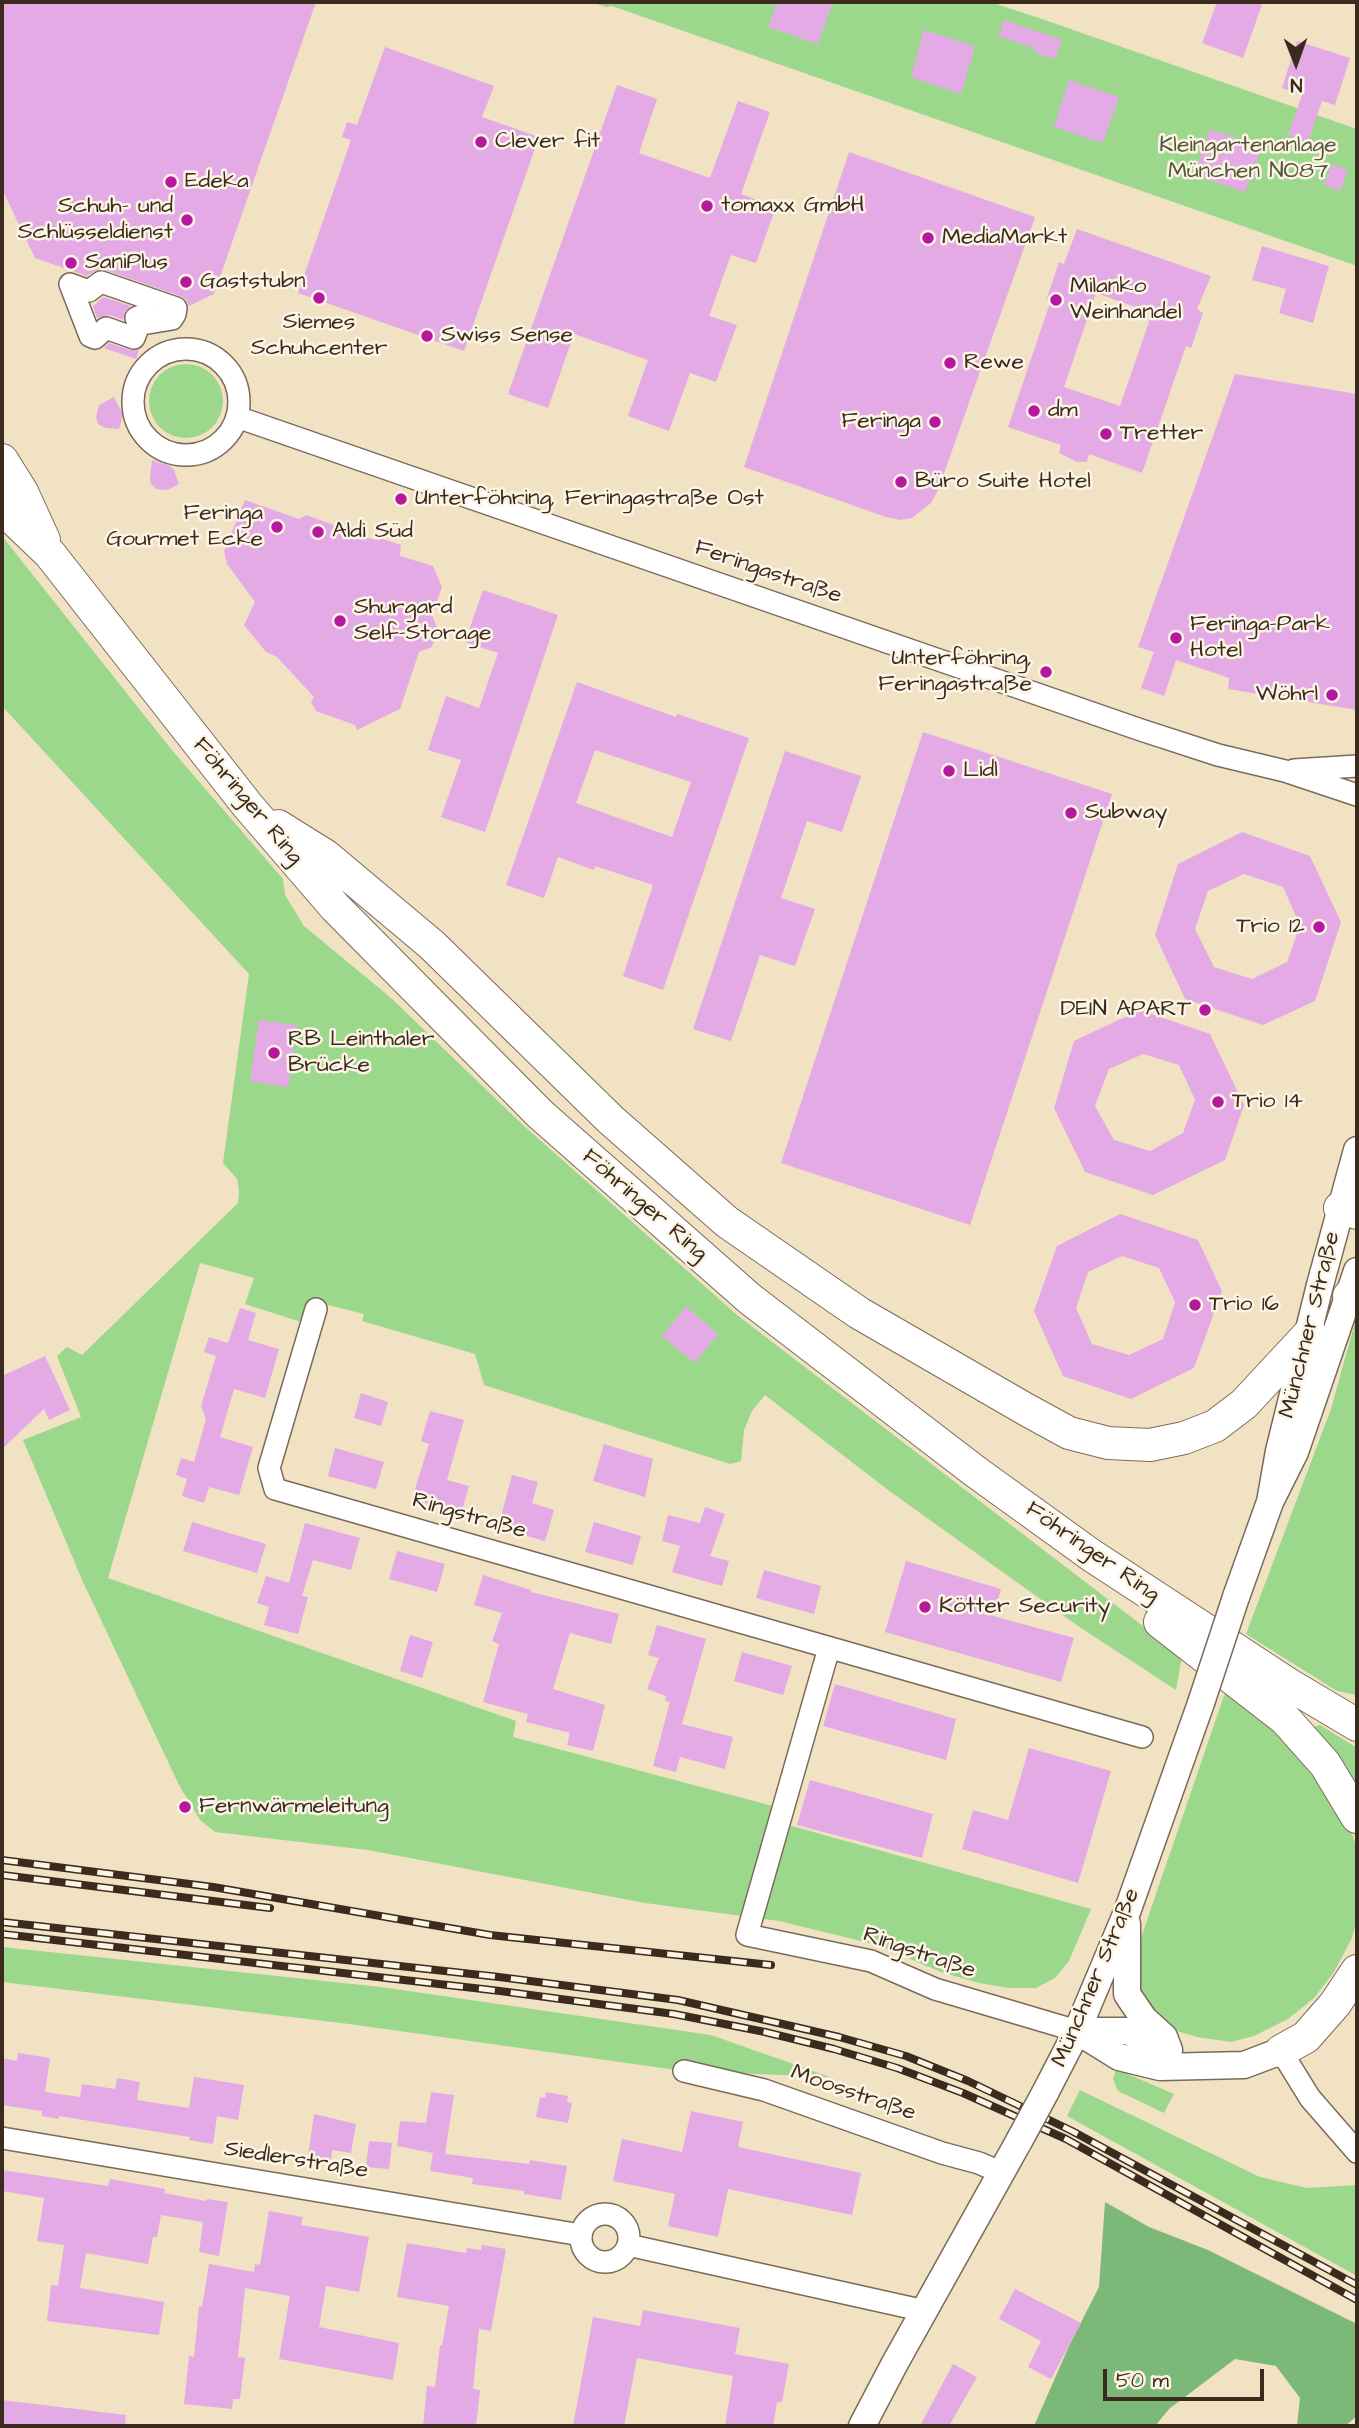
<!DOCTYPE html>
<html>
<head>
<meta charset="utf-8">
<style>
  body { margin:0 }
  #map { position:relative; width:1359px; height:2428px; overflow:hidden; background:#f1e2c4; font-family:"Architects Daughter",sans-serif }
  canvas { display:block }
  .frame { position:absolute; inset:0; border:4px solid #3b2a1e; pointer-events:none }
  .north { position:absolute; left:1261px; top:28px; width:70px; height:70px; -webkit-text-stroke:5px #fcf5e5; paint-order:stroke; rotate:179deg; font-size:19px; font-weight:700; line-height:28px; text-align:center; color:#3b2a1e }
  .north::after { content:''; display:block; margin:auto; width:24px; height:32px; background:#3b2a1e; clip-path:polygon(50% 0,100% 100%,50% 72%,0 100%) }
  .scale { position:absolute; left:1103px; top:2369px; width:161px; height:32px; box-sizing:border-box; border:4px solid #3b2a1e; border-top:0; padding-left:9px; font-size:21px; line-height:24px; white-space:nowrap; color:#3b2a1e; -webkit-text-stroke:5px #fcf5e5; paint-order:stroke }
</style>
</head>
<body>
<div id="map">
<canvas width="1359" height="2428"></canvas>
<div class="frame"></div>
<div class="north">N</div>
<div class="scale">50 m</div>
</div>
<script>
const c = document.querySelector('canvas').getContext('2d');
c.lineJoin = 'round';
function fillPath(path, color) {
  c.fillStyle = color;
  c.fill(path, 'evenodd');
}
function poly(rows) {
  const path = new Path2D();
  for (const r of rows) {
    if (r.length === 3) {
      path.moveTo(r[0] + r[2], r[1]);
      path.arc(r[0], r[1], r[2], 0, 2 * Math.PI);
      continue;
    }
    path.moveTo(r[0], r[1]);
    for (let i = 2; i < r.length; i += 2) path.lineTo(r[i], r[i + 1]);
  }
  return path;
}
function strokePath(path, color, width, dash) {
  c.strokeStyle = color;
  c.lineWidth = width;
  c.lineCap = dash ? 'butt' : 'round';
  c.setLineDash(dash || []);
  c.stroke(path);
}
function drawText(font, color, halo, rows, align = 'center') {
  c.font = font + ' "Architects Daughter",sans-serif';
  c.lineWidth = 5;
  c.setLineDash([]);
  c.textBaseline = 'middle';
  c.strokeStyle = halo;
  c.fillStyle = color;
  for (const [text, x, y, turn = 0] of rows) {
    c.save();
    c.translate(x, y);
    c.rotate((+turn || 0) * Math.PI / 180);
    c.textAlign = isNaN(turn) ? turn : align;
    if (halo) c.strokeText(text, 0, 0);
    c.fillText(text, 0, 0);
    c.restore();
  }
}
const green = poly([
  [591,2,990,2,1036,17,1357,129,1357,266,612,6,606,7],
  [186,401,37],
  [2,536,171,749,283,879,285,895,304,926,390,997,523,1125,737,1315,1182,1656,1176,1690,1078,1626,888,1490,765,1395,752,1411,744,1430,741,1461,730,1464,484,1385,475,1354,362,1321,364,1314,308,1300,301,1322,245,1304,254,1278,200,1263,108,1578,516,1721,513,1737,784,1809,781,1823,1091,1909,1069,1961,1055,1978,1036,1988,1009,1988,979,1983,941,1972,877,1945,779,1921,645,1903,368,1850,215,1832,200,1820,179,1785,83,1582,23,1440,81,1417,57,1356,67,1347,82,1355,238,1203,239,1191,237,1179,223,1163,249,974,2,706],
  [1357,1315,1357,1695,1337,1691,1246,1634,1331,1409],
  [1227,1687,1262,1715,1317,1774,1349,1823,1357,1850,1357,1919,1352,1938,1334,1972,1314,1998,1288,2019,1254,2036,1231,2042,1197,2037,1177,2031,1148,2014,1134,1987,1133,1961],
  [1320,1725,1357,1748,1357,1786,1336,1756,1318,1737,1313,1727],
  [2,1947,381,1987,711,2035,830,2077,684,2071,349,2024,2,1982],
  [1116,2069,1174,2094,1164,2113,1118,2091,1113,2079],
  [1080,2090,1260,2177,1307,2188,1357,2185,1357,2276,1067,2116]
]);
const forest = poly([
  [1105,2202,1149,2227,1208,2250,1357,2324,1357,2416,1345,2426,1297,2426,1300,2398,1276,2366,1235,2359,1169,2409,1155,2426,1034,2426,1069,2346,1099,2287]
]);
const building = poly([
  [2,2,316,2,214,294,189,306,186,299,180,296,105,270,98,269,87,276,35,258,2,189],
  [777,2,833,2,818,44,768,27],
  [1217,2,1263,2,1243,58,1202,43],
  [1004,20,1062,40,1055,59,1033,52,1035,48,999,37],
  [924,30,975,46,961,94,911,77],
  [1297,41,1350,58,1335,105,1322,101,1308,142,1288,135,1302,95,1282,88],
  [385,47,494,86,482,117,539,137,464,351,298,293,351,140,342,137,347,122,357,125],
  [1069,80,1119,97,1103,143,1054,127],
  [617,85,657,99,639,153,710,178,738,101,770,112,741,194,776,207,756,263,731,255,709,316,737,325,716,382,690,373,669,431,628,416,648,360,574,334,548,408,508,394],
  [1210,129,1242,140,1243,137,1263,144,1245,192,1194,175],
  [849,152,1035,217,938,490,931,503,912,518,900,520,886,517,744,467],
  [1332,164,1348,170,1340,191,1324,185],
  [1077,229,1211,276,1197,309,1203,313,1191,348,1186,346,1142,473,1089,454,1087,462,1077,462,1059,453,1061,445,1008,427,1051,300,1047,298,1059,262,1064,264],
  [1096,293,1152,313,1120,406,1064,387],
  [1262,246,1329,266,1313,323,1279,313,1286,289,1252,280],
  [103,297,131,306,125,311,123,320,110,315,97,318,93,306],
  [109,343,130,350,139,350,136,359,104,348],
  [1235,374,1357,394,1357,710,1228,689,1229,678,1176,660,1164,696,1141,688,1154,652,1138,647],
  [114,397,123,415,119,429,105,428,98,424,96,417,99,405],
  [152,460,170,466,174,470,179,484,167,490,156,489,151,484,150,479],
  [245,500,299,519,306,515,375,540,380,538,401,545,400,556,433,566,442,587,432,615,438,629,432,647,419,652,400,709,357,730,355,725,316,711,311,702,314,697,277,657,266,652,244,625,255,602,227,564,224,551],
  [483,590,558,615,485,832,441,817,461,760,428,750,446,696,479,708,498,653,465,642],
  [577,682,676,717,677,714,749,738,663,990,623,976,653,885,595,866,594,870,558,857,544,898,506,885],
  [595,750,691,782,672,837,576,803],
  [923,732,1112,794,970,1225,781,1163],
  [785,751,861,776,842,832,807,821,781,898,815,909,795,966,760,955,731,1041,693,1029],
  [1242,832,1310,856,1341,922,1315,1001,1263,1025,1185,999,1155,935,1178,864],
  [1244,874,1283,887,1300,925,1287,962,1252,979,1214,967,1195,929,1208,891],
  [1140,1010,1210,1034,1244,1105,1225,1160,1153,1195,1085,1172,1054,1108,1074,1041],
  [1143,1054,1179,1065,1195,1100,1183,1133,1150,1151,1114,1140,1095,1106,1109,1069],
  [259,1020,297,1025,288,1087,250,1081],
  [1120,1214,1198,1240,1222,1291,1194,1368,1131,1399,1063,1376,1034,1311,1057,1246],
  [1122,1256,1159,1268,1175,1302,1163,1339,1129,1355,1092,1344,1076,1308,1088,1272],
  [686,1307,718,1334,695,1363,662,1336],
  [240,1308,256,1313,248,1340,279,1349,265,1398,234,1389,220,1437,253,1447,239,1495,209,1487,204,1503,182,1496,187,1479,176,1475,181,1458,194,1462,206,1419,201,1406,216,1356,204,1352,209,1337,228,1343],
  [45,1356,70,1410,49,1420,44,1409,2,1449,2,1376],
  [361,1393,388,1402,381,1426,354,1418],
  [430,1411,464,1420,447,1480,469,1486,461,1514,412,1499,429,1444,421,1441],
  [604,1444,653,1459,645,1497,593,1481],
  [335,1448,384,1462,376,1489,328,1476],
  [512,1475,538,1482,532,1503,554,1510,545,1541,498,1528],
  [705,1507,725,1514,710,1556,729,1561,722,1586,672,1572,680,1546,662,1541,668,1515,700,1523],
  [192,1522,266,1544,257,1573,183,1551],
  [594,1522,641,1536,633,1565,585,1552],
  [305,1523,360,1538,351,1570,313,1560,302,1596,308,1597,298,1634,264,1625,269,1607,257,1603,266,1576,289,1583],
  [397,1551,445,1564,437,1592,389,1579],
  [906,1561,1001,1589,993,1616,1074,1638,1061,1682,885,1632],
  [764,1570,821,1586,814,1614,756,1598],
  [483,1575,531,1590,531,1592,619,1614,611,1644,570,1633,553,1689,605,1705,593,1751,567,1745,570,1733,526,1722,528,1714,483,1702,499,1644,492,1641,502,1613,474,1605],
  [657,1625,706,1639,682,1724,733,1737,725,1769,680,1757,676,1772,653,1766,670,1702,665,1701,666,1696,647,1689,659,1658,648,1655],
  [410,1635,433,1642,422,1678,400,1671],
  [742,1652,792,1666,783,1695,734,1681],
  [835,1684,956,1719,946,1760,823,1726],
  [1029,1748,1111,1771,1078,1883,962,1849,973,1810,1008,1820],
  [810,1780,933,1814,922,1858,797,1825],
  [18,2053,50,2058,45,2092,80,2097,82,2084,115,2089,117,2078,140,2082,137,2100,189,2108,194,2077,244,2085,238,2120,217,2116,213,2144,189,2140,190,2137,133,2128,59,2116,59,2119,42,2116,42,2111,2,2105,2,2058,17,2061],
  [431,2092,454,2095,445,2154,529,2164,530,2160,567,2166,561,2200,524,2194,524,2191,472,2184,473,2178,430,2171,433,2153,397,2146,400,2121,426,2123],
  [546,2092,568,2096,567,2102,572,2103,568,2123,536,2117,540,2097,545,2098],
  [691,2111,743,2122,738,2147,861,2173,852,2215,728,2189,718,2237,668,2226,675,2194,613,2181,622,2139,682,2152],
  [314,2114,356,2124,351,2153,332,2150,331,2160,308,2157],
  [369,2141,392,2143,389,2169,366,2167],
  [2,2170,108,2186,110,2179,165,2189,164,2193,206,2201,207,2199,228,2202,219,2256,199,2252,203,2222,161,2215,157,2237,153,2237,148,2264,86,2253,80,2288,164,2302,159,2335,47,2321,51,2285,58,2286,64,2245,37,2241,44,2198,2,2191],
  [269,2211,303,2217,301,2225,369,2237,359,2292,326,2286,319,2327,399,2343,393,2380,279,2359,290,2296,245,2288,238,2357,245,2358,240,2399,233,2399,232,2409,184,2404,189,2356,194,2357,199,2306,202,2307,209,2264,254,2272,255,2264,260,2265],
  [407,2243,466,2253,467,2248,481,2250,482,2245,506,2249,491,2331,479,2329,473,2389,480,2390,476,2426,423,2426,427,2386,435,2387,440,2345,442,2346,449,2306,397,2297],
  [1015,2289,1081,2323,1051,2379,1028,2367,1041,2341,999,2319],
  [643,2310,740,2328,735,2354,789,2364,782,2402,777,2402,773,2426,725,2426,733,2376,637,2358,624,2426,573,2426,593,2317,640,2326],
  [953,2364,977,2377,949,2426,920,2426],
  [2,2400,126,2415,125,2426,2,2426]
]);
const minor = poly([
  [101,282,176,308,175,314,172,319,148,323,143,315,136,318,139,325,134,338,106,328,95,338,90,336,70,284,89,291,101,282],
  [186,402,53],
  [237,417,1141,730,1218,755,1285,771,1357,795],
  [1294,770,1357,766],
  [316,1309,269,1468,275,1489,1142,1737],
  [829,1648,747,1935,871,1961,935,1989,1077,2031],
  [1281,2051,1310,2098,1357,2152],
  [684,2071,764,2090,942,2153,979,2163,1002,2173],
  [2,2138,581,2235],
  [605,2238,24],
  [628,2245,925,2311]
]);
const major = poly([
  [1270,1502,1279,1451,1320,1285,1357,1150],
  [1236,1597,1270,1502,1295,1452,1357,1271],
  [1127,1924,1127,1994,1144,2019,1164,2037,1169,2050],
  [1077,2031,1119,2057,1160,2067,1244,2065,1281,2051],
  [1079,2031,1127,2031,1167,2049],
  [1045,2093,1077,2031,1127,1912,1201,1703],
  [862,2426,895,2363,1019,2141]
]);
const highway = poly([
  [2,460,22,492,44,540],
  [2,508,50,554,248,806,335,907,540,1114,750,1299,976,1472,1091,1555,1288,1684,1357,1725],
  [278,826,326,856,432,945,611,1120,727,1222,859,1313,1027,1410,1069,1433,1108,1443,1150,1445,1184,1438,1215,1426,1244,1404,1310,1333],
  [1340,1208,1357,1213],
  [1349,1296,1357,1288],
  [1160,1622,1285,1719,1325,1764,1357,1817],
  [1281,2051,1306,2037,1335,2004,1357,1971]
]);
const rail = poly([
  [2,1860,213,1887,490,1935,771,1965],
  [2,1875,270,1908],
  [2,1922,499,1977,678,2000,839,2037,906,2056,968,2081,1072,2131,1357,2285],
  [2,1934,500,1991,674,2014,765,2032,834,2049,897,2068,963,2093,1066,2139,1357,2300]
]);
const majorBridge = poly([
  [1201,1703,1236,1597],
  [1019,2141,1045,2093]
]);
const markers = [
  [481,142,7,"#b5179e"],
  [171,182,7,"#b5179e"],
  [707,206,7,"#b5179e"],
  [187,220,7,"#b5179e"],
  [928,238,7,"#b5179e"],
  [71,263,7,"#b5179e"],
  [186,282,7,"#b5179e"],
  [319,298,7,"#b5179e"],
  [1056,300,7,"#b5179e"],
  [427,336,7,"#b5179e"],
  [950,363,7,"#b5179e"],
  [1034,411,7,"#b5179e"],
  [935,422,7,"#b5179e"],
  [1106,434,7,"#b5179e"],
  [901,482,7,"#b5179e"],
  [401,499,7,"#b5179e"],
  [277,527,7,"#b5179e"],
  [318,532,7,"#b5179e"],
  [340,621,7,"#b5179e"],
  [1176,638,7,"#b5179e"],
  [1046,672,7,"#b5179e"],
  [1332,695,7,"#b5179e"],
  [949,771,7,"#b5179e"],
  [1071,813,7,"#b5179e"],
  [1319,927,7,"#b5179e"],
  [1205,1010,7,"#b5179e"],
  [274,1053,7,"#b5179e"],
  [1218,1102,7,"#b5179e"],
  [1195,1305,7,"#b5179e"],
  [925,1607,7,"#b5179e"],
  [185,1807,7,"#b5179e"]
];
const poiNames = [
  ["Clever fit",495,142],
  ["Edeka",185,182],
  ["tomaxx GmbH",721,206],
  ["Schuh- und",173,207,"right"],
  ["Schlüsseldienst",173,233,"right"],
  ["MediaMarkt",942,238],
  ["SaniPlus",85,263],
  ["Gaststubn",200,282],
  ["Milanko",1070,287],
  ["Weinhandel",1070,313],
  ["Siemes",319,323,"center"],
  ["Schuhcenter",319,349,"center"],
  ["Swiss Sense",441,336],
  ["Rewe",964,363],
  ["dm",1048,411],
  ["Feringa",921,422,"right"],
  ["Tretter",1120,434],
  ["Büro Suite Hotel",915,482],
  ["Unterföhring, Feringastraße Ost",415,499],
  ["Feringa",263,514,"right"],
  ["Gourmet Ecke",263,540,"right"],
  ["Aldi Süd",332,532],
  ["Shurgard",354,608],
  ["Self-Storage",354,634],
  ["Feringa-Park",1190,625],
  ["Hotel",1190,651],
  ["Unterföhring,",1032,659,"right"],
  ["Feringastraße",1032,685,"right"],
  ["Wöhrl",1318,695,"right"],
  ["Lidl",963,771],
  ["Subway",1085,813],
  ["Trio 12",1305,927,"right"],
  ["DEIN APART",1191,1010,"right"],
  ["RB Leinthaler",288,1040],
  ["Brücke",288,1066],
  ["Trio 14",1232,1102],
  ["Trio 16",1209,1305],
  ["Kötter Security",939,1607],
  ["Fernwärmeleitung",199,1807]
];
const parkNames = [
  ["Kleingartenanlage",1248,146],
  ["München NO87",1248,172]
];
const streetNames = [
  ["Feringastraße",768,573,19],
  ["Föhringer Ring",247,802,50],
  ["Föhringer Ring",644,1206,41],
  ["Münchner Straße",1311,1325,-76],
  ["Ringstraße",469,1517,16],
  ["Föhringer Ring",1092,1553,35],
  ["Ringstraße",919,1954,19],
  ["Münchner Straße",1097,1978,-67],
  ["Moosstraße",853,2094,19],
  ["Siedlerstraße",296,2161,9]
];
fillPath(green, '#9bd88c');
fillPath(forest, '#7cb878');
fillPath(building, '#e3aae6');
strokePath(minor, '#7b6a58', 24);
strokePath(major, '#7b6a58', 29);
strokePath(highway, '#7b6a58', 34);
strokePath(minor, '#fff', 21);
strokePath(major, '#fff', 26);
strokePath(highway, '#fff', 32);
strokePath(rail, '#3b2a1e', 8);
strokePath(rail, '#fcf5e5', 5, [16]);
strokePath(majorBridge, '#7b6a58', 29, []);
strokePath(majorBridge, '#fff', 26);
for (const [x, y, r, color] of markers) {
  const dot = new Path2D();
  dot.arc(x, y, r, 0, 2 * Math.PI);
  c.fillStyle = color;
  c.fill(dot);
  strokePath(dot, '#fcf5e5', 2.5);
}
drawText('23px', '#3b2a1e', '#fcf5e5', poiNames, 'left');
drawText('23px', '#53563a', '#fcf5e5', parkNames);
drawText('23px', '#3b2a1e', '#fcf5e5', streetNames);
</script>
</body>
</html>
